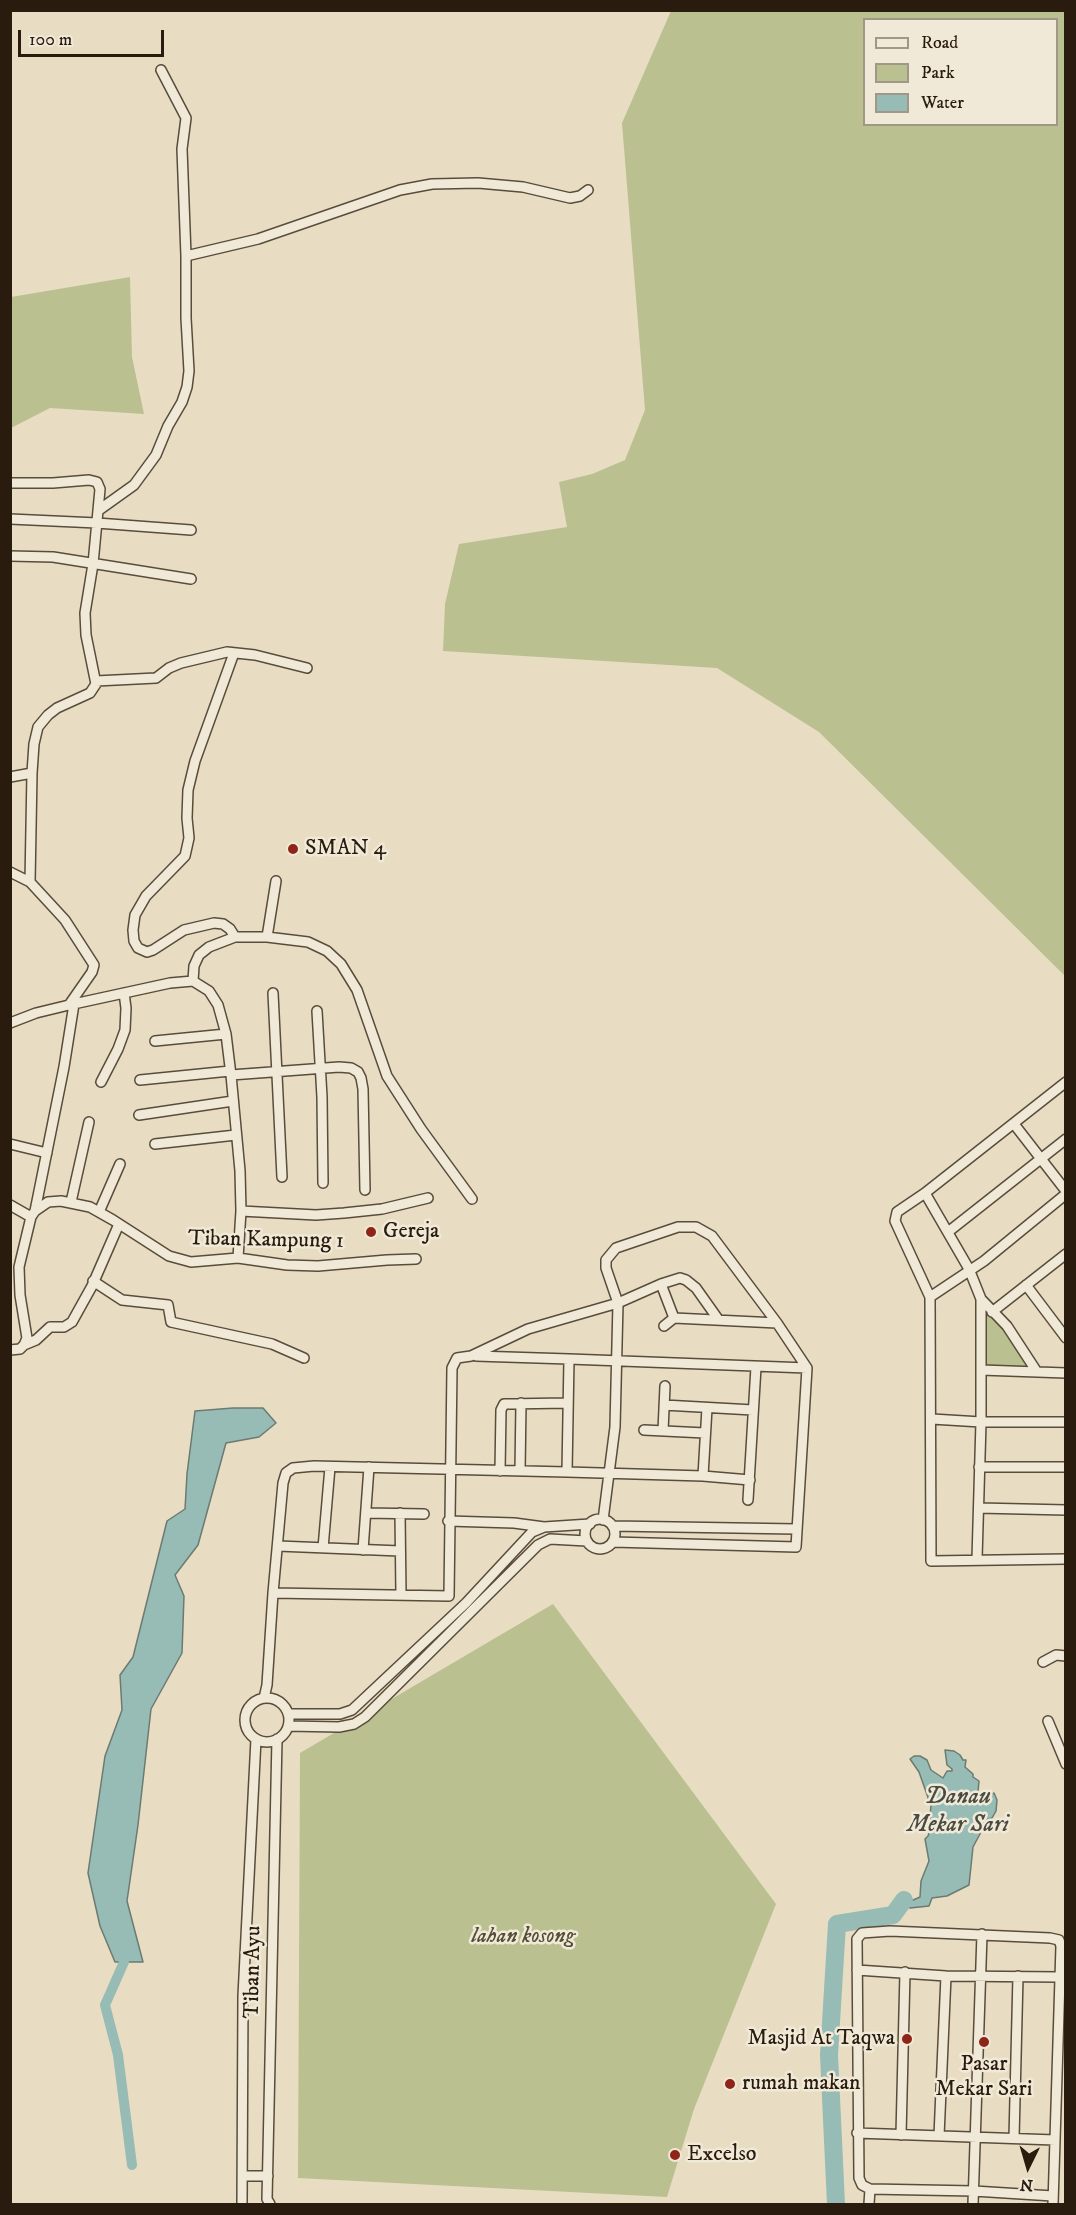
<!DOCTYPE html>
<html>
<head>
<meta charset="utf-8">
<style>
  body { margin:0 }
  #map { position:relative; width:1076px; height:2215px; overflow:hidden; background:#e8ddc2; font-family:"IM FELL DW Pica",serif }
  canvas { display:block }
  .frame { position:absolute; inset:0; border:12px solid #291b0e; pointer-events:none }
  .legend { position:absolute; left:863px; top:18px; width:195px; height:108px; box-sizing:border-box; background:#f0e9d7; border:2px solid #a09787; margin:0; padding:8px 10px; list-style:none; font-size:18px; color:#291b0e }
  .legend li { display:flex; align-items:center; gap:12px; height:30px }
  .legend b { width:30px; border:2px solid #a09787 }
  .north { position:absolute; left:998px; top:2137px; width:60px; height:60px; -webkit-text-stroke:4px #f0e9d7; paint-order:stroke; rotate:185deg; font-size:16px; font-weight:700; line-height:24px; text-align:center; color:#291b0e }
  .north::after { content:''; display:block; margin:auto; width:21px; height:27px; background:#291b0e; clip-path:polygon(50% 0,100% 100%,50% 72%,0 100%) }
  .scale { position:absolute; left:18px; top:30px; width:146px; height:27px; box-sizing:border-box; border:3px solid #291b0e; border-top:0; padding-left:8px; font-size:18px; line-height:21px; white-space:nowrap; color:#291b0e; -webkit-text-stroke:4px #f0e9d7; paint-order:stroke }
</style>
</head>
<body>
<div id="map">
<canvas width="1076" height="2215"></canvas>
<div class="frame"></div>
<ul class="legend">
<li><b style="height:8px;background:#f0e9d7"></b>Road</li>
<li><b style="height:16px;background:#bac090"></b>Park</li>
<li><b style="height:16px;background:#97bbb5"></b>Water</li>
</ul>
<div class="north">N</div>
<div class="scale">100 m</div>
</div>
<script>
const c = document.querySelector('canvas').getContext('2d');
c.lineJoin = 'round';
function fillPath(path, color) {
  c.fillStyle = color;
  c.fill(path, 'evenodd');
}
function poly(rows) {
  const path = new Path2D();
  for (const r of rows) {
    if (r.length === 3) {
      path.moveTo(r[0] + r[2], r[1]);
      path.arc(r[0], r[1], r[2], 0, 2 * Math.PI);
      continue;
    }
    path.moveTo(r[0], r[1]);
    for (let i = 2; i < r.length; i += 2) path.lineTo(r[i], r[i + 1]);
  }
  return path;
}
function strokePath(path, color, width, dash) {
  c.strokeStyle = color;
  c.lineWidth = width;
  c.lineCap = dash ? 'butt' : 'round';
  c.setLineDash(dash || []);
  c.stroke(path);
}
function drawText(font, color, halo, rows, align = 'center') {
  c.font = font + ' "IM FELL DW Pica",serif';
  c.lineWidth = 5;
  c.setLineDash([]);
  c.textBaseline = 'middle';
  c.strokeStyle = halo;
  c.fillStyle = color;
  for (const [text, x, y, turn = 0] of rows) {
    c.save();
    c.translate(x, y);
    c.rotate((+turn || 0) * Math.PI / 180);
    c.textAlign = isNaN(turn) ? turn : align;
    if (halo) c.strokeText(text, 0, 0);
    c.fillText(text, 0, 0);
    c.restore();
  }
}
const green = poly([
  [671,11,1065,11,1065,976,819,732,717,668,443,651,445,604,459,544,567,527,559,482,592,474,625,460,645,410,622,123],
  [864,20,1056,20,1056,124,864,124],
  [130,277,132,357,144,414,50,408,11,428,11,297],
  [984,1302,1037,1372,981,1370],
  [553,1604,776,1904,694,2109,667,2197,298,2178,300,1753]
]);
const water = poly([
  [233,1408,263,1408,276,1423,259,1437,226,1443,198,1545,175,1575,184,1596,182,1653,151,1709,138,1825,127,1901,143,1962,115,1962,100,1926,88,1873,105,1756,122,1710,120,1675,133,1657,167,1521,185,1509,187,1474,195,1411,233,1408],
  [945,1750,954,1751,960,1755,963,1760,966,1760,965,1767,973,1774,973,1777,979,1781,978,1792,981,1795,987,1796,994,1793,997,1800,996,1811,992,1818,985,1820,981,1826,980,1834,973,1847,969,1885,947,1896,932,1898,929,1906,910,1908,904,1900,911,1901,920,1897,921,1881,929,1861,925,1839,928,1836,932,1825,930,1815,931,1806,919,1772,910,1759,914,1756,920,1756,927,1760,931,1770,943,1778,947,1771,952,1771,952,1769,947,1765,945,1750]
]);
const canal = poly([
  [124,1962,105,2005,118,2055,132,2165]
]);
const river = poly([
  [836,2204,829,2055,837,1924,893,1915,904,1900]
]);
const street = poly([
  [186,256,258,239,400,190,432,184,478,183,523,187,570,198,580,196,588,190],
  [10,483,53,483,89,480,97,482,100,489,93,564,85,613,86,635,96,684,90,693,57,708,48,715,38,727,34,744,32,773,30,882,10,872],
  [99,510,134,485,156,455,168,426,182,402,187,387,189,371,186,318,186,256,182,149,186,118,161,70],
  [10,519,97,523,191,530],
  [10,556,53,557,191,579],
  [234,653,195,761,188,790,187,818,189,838,185,856,146,896,135,915,133,930,134,941,138,948,147,952,153,950,184,930,214,923,223,924,230,929,235,937],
  [96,681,156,678,169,668,181,663,227,652,255,655,307,668],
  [10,777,32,773],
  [30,882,65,920,94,965,92,972,69,1005],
  [267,937,276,881],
  [193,981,194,966,199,955,209,947,235,937,267,937,308,942,327,951,341,964,357,990,387,1076,421,1129,472,1199],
  [273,993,282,1177],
  [317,1011,322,1097,323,1183],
  [10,1023,36,1013,69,1005,170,983,193,981,209,991,218,1005,226,1034,231,1075,240,1171,241,1211,238,1258],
  [155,1041,226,1034],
  [231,1075,339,1067,351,1068,358,1072,361,1078,363,1089,365,1190],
  [140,1080,230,1071],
  [101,1082,118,1049,125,1030,126,1008,124,993],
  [1066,1082,925,1193,897,1212,895,1221,930,1297,931,1561,1066,1559],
  [139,1115,233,1101],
  [1014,1124,1066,1191],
  [10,1144,47,1153],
  [155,1144,236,1135],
  [925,1193,969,1269,981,1299,1007,1326,1037,1372],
  [71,1202,89,1122],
  [10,1205,31,1217],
  [35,1211,64,1067,74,1004],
  [241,1211,316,1215,344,1213,382,1209,428,1198],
  [99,1212,120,1164],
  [948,1232,1066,1139],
  [93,1281,122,1300,168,1305,171,1322,272,1344,304,1358],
  [661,1284,674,1318,664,1326],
  [1026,1285,1066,1338],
  [930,1297,984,1261,1066,1194],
  [992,1312,1066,1254],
  [674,1318,777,1323],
  [24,1345,36,1340,50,1327,64,1327,72,1322,92,1286,119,1224],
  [10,1350,20,1349,24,1345,27,1338,20,1295,19,1267,31,1217,35,1211,48,1202,61,1201,90,1207,113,1220,169,1256,191,1262,238,1258,287,1265,318,1266,387,1260,416,1259],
  [476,1356,569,1359],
  [981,1370,1066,1373],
  [664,1405,753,1410],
  [932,1419,981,1422,1066,1422],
  [644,1430,705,1433],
  [663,1431,665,1386],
  [979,1467,1066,1467],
  [500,1471,501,1410,504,1404,568,1403],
  [520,1471,521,1403],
  [567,1472,569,1359,807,1368],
  [703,1476,707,1408],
  [748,1500,756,1367],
  [979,1508,1066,1510],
  [366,1513,424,1514],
  [400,1513,401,1595],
  [600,1534,15],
  [603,1520,615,1427,618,1303,606,1268,606,1260,616,1248,678,1227,696,1227,712,1236,777,1323,807,1368,796,1547,613,1542],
  [448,1521,514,1523,544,1527,590,1524],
  [613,1526,796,1529],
  [278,1546,400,1551],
  [323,1548,330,1467],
  [363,1550,369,1467],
  [977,1559,981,1422,981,1299],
  [273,1593,449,1596,452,1368,457,1358,471,1356,528,1329,618,1303,661,1284,680,1278,686,1280,696,1288,718,1319],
  [1043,1662,1056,1655,1066,1656],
  [264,1698,267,1685,273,1593,283,1483,286,1473,293,1468,314,1466,567,1472,703,1476,750,1480],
  [267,1720,22],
  [288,1714,340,1714,352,1710,466,1603,532,1532,544,1527],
  [1048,1721,1066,1764],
  [288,1726,339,1727,354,1724,365,1717,538,1545,550,1539,587,1541],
  [857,1970,946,1976,1059,1977],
  [857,2133,1055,2140],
  [901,2135,905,1972],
  [939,2136,946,1976],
  [1014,2138,1018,1976],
  [243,2176,268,2176],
  [870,2189,974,2191,1053,2196],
  [242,2204,243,1996,256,1739],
  [270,2204,267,2199,277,1739],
  [869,2204,870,2189,862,2185,859,2178,857,1939,862,1933,890,1931,1050,1938,1059,1940,1061,1946,1053,2204],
  [973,2204,982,1934]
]);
const markers = [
  [293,849,6,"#8f2418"],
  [371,1232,6,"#8f2418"],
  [907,2039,6,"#8f2418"],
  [984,2042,6,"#8f2418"],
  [730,2084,6,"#8f2418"],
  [675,2155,6,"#8f2418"]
];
const poiNames = [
  ["SMAN 4",305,849],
  ["Gereja",383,1232],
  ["Masjid At Taqwa",895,2039,"right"],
  ["Pasar",984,2065,"center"],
  ["Mekar Sari",984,2090,"center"],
  ["rumah makan",742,2084],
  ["Excelso",687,2155]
];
const streetNames = [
  ["Tiban Kampung 1",266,1241,1],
  ["Tiban Ayu",254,1972,-89]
];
const parkNames = [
  ["lahan kosong",523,1937]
];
const waterNames = [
  ["Danau",958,1798],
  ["Mekar Sari",958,1826]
];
fillPath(green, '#bac090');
fillPath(water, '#97bbb5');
strokePath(water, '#6b7b72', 1.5);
strokePath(canal, '#97bbb5', 10);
strokePath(river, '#97bbb5', 18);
strokePath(street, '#594c3b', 12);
strokePath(street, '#f0e9d7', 9);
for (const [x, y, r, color] of markers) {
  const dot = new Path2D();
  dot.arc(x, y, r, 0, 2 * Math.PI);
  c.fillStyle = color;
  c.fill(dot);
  strokePath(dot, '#f0e9d7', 2);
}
drawText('22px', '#291b0e', '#f0e9d7', poiNames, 'left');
drawText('22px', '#291b0e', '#f0e9d7', streetNames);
drawText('italic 22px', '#544d35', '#f0e9d7', parkNames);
drawText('italic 24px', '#4a4b40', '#f0e9d7', waterNames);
</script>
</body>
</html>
